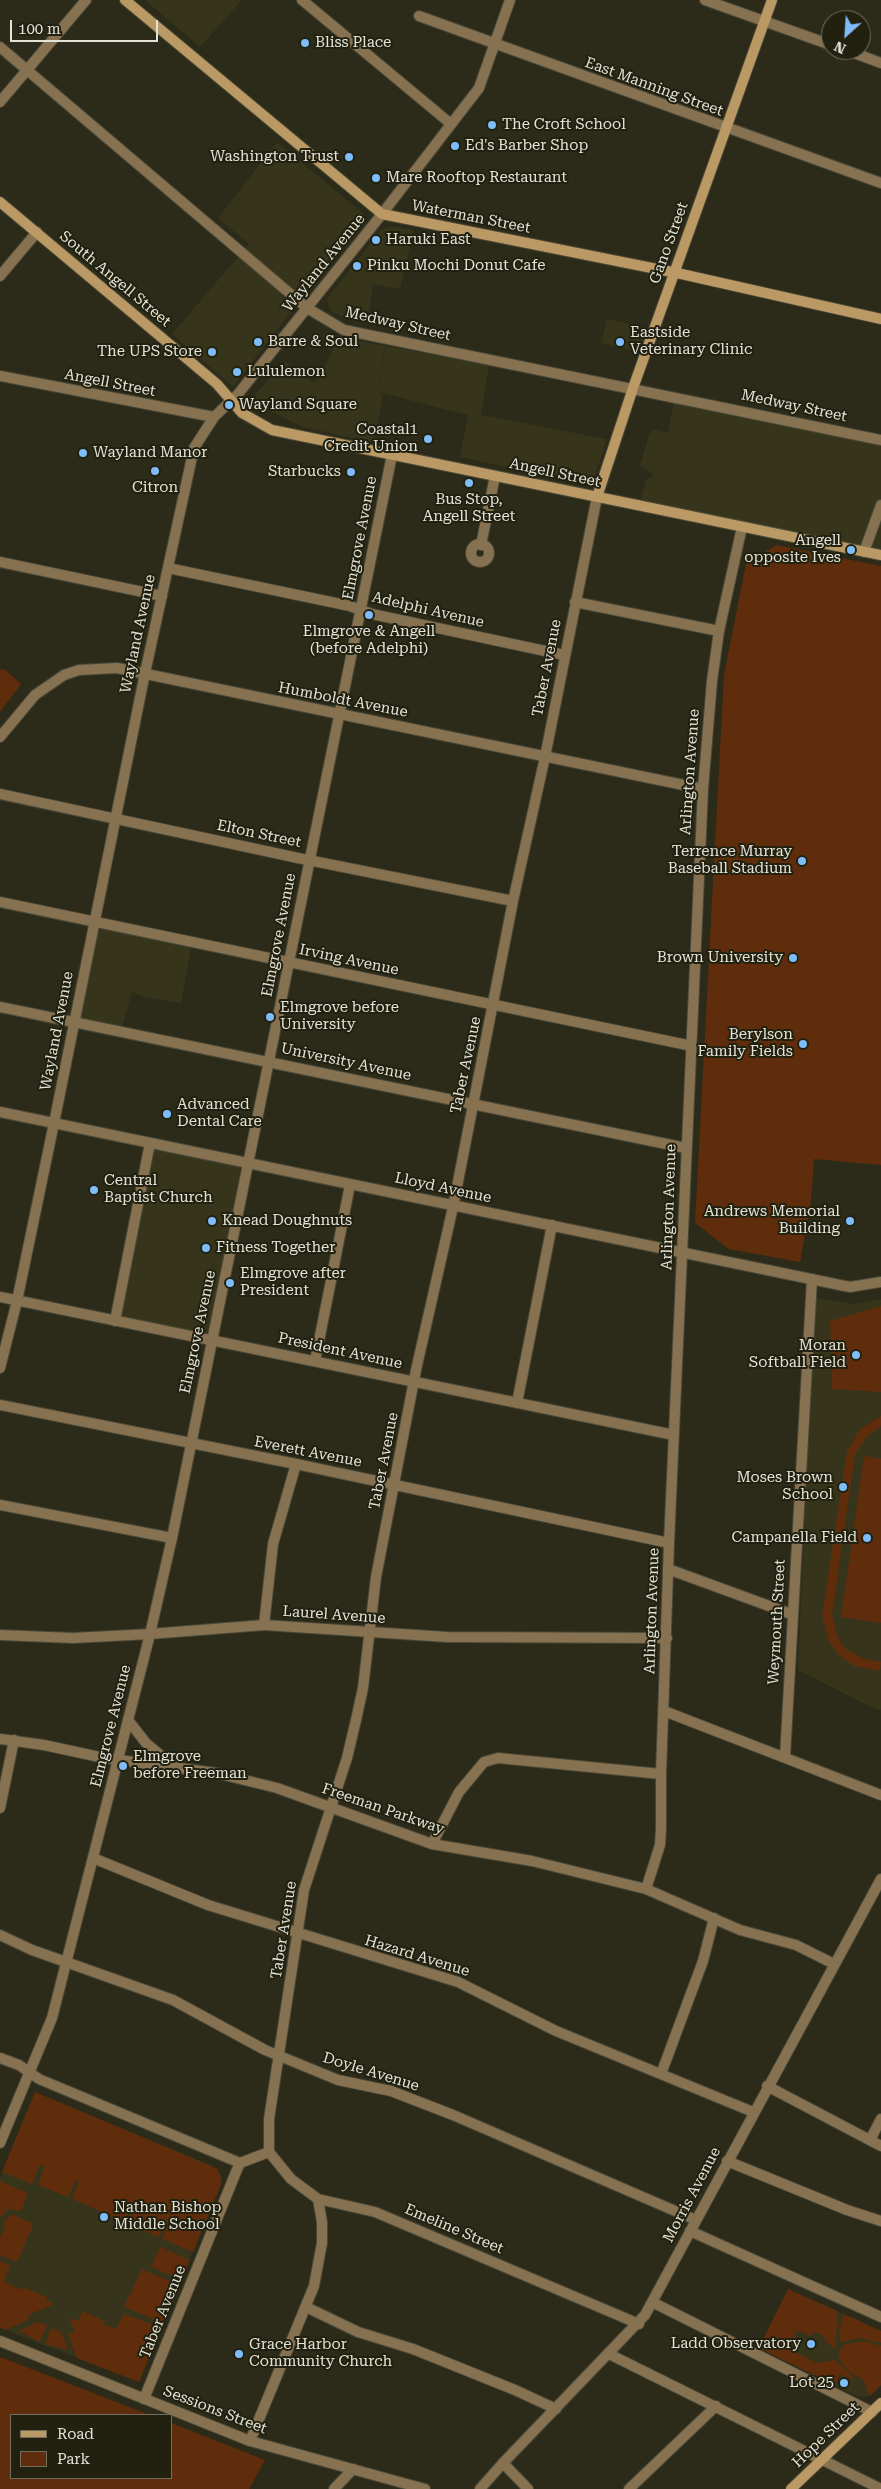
<!DOCTYPE html>
<html>
<head>
<meta charset="utf-8">
<style>
  body { margin:0 }
  #map { position:relative; width:881px; height:2489px; overflow:hidden; background:#2c2b19; font-family:"Roboto Serif",serif }
  canvas { display:block }
  .legend { position:absolute; left:10px; top:2414px; width:162px; height:65px; box-sizing:border-box; background:#22210f; border:1px solid #6f6e5f; margin:0; padding:6px 9px; list-style:none; font-size:15px; color:#e2e2d7 }
  .legend li { display:flex; align-items:center; gap:10px; height:25px }
  .legend b { width:25px; border:1px solid #6f6e5f }
  .north { position:absolute; left:821px; top:10px; width:50px; height:50px; box-sizing:border-box; background:#22210f; border:1px solid #6f6e5f; border-radius:50%; rotate:206deg; font-size:14px; font-weight:700; line-height:20px; text-align:center; color:#e2e2d7 }
  .north::after { content:''; display:block; margin:auto; width:18px; height:22px; background:#7ebdf9; clip-path:polygon(50% 0,100% 100%,50% 72%,0 100%) }
  .scale { position:absolute; left:10px; top:20px; width:148px; height:22px; box-sizing:border-box; border:2px solid #e2e2d7; border-top:0; padding-left:6px; font-size:15px; line-height:18px; white-space:nowrap; color:#e2e2d7; -webkit-text-stroke:4px #22210f; paint-order:stroke }
</style>
</head>
<body>
<div id="map">
<canvas width="881" height="2489"></canvas>
<ul class="legend">
<li><b style="height:6px;background:#bb9965"></b>Road</li>
<li><b style="height:14px;background:#602d0c"></b>Park</li>
</ul>
<div class="north">N</div>
<div class="scale">100 m</div>
</div>
<script>
const c = document.querySelector('canvas').getContext('2d');
c.lineJoin = 'round';
function fillPath(path, color) {
  c.fillStyle = color;
  c.fill(path, 'evenodd');
}
function poly(rows) {
  const path = new Path2D();
  for (const r of rows) {
    if (r.length === 3) {
      path.moveTo(r[0] + r[2], r[1]);
      path.arc(r[0], r[1], r[2], 0, 2 * Math.PI);
      continue;
    }
    path.moveTo(r[0], r[1]);
    for (let i = 2; i < r.length; i += 2) path.lineTo(r[i], r[i + 1]);
  }
  return path;
}
function strokePath(path, color, width, dash) {
  c.strokeStyle = color;
  c.lineWidth = width;
  c.lineCap = dash ? 'butt' : 'round';
  c.setLineDash(dash || []);
  c.stroke(path);
}
function drawText(font, color, halo, rows, align = 'center') {
  c.font = font + ' "Roboto Serif",serif';
  c.lineWidth = 4;
  c.setLineDash([]);
  c.textBaseline = 'middle';
  c.strokeStyle = halo;
  c.fillStyle = color;
  for (const [text, x, y, turn = 0] of rows) {
    c.save();
    c.translate(x, y);
    c.rotate((+turn || 0) * Math.PI / 180);
    c.textAlign = isNaN(turn) ? turn : align;
    if (halo) c.strokeText(text, 0, 0);
    c.fillText(text, 0, 0);
    c.restore();
  }
}
const built = poly([
  [145,0,242,0,200,47],
  [277,142,365,215,233,387,172,334,249,244,218,218],
  [393,226,414,230,400,289,373,284,367,322,346,318,330,311,327,299,381,230],
  [607,319,648,328,640,352,601,343],
  [339,337,385,346,378,391,386,346,489,365,481,415,607,439,592,485,460,457,468,415,378,392,383,395,374,443,303,427,254,403,253,397,285,361,314,383,322,372],
  [675,393,881,437,881,552,640,502,646,480,654,475,640,466,649,435,654,430,668,433],
  [98,918,193,938,181,1003,145,997,132,992,122,1028,75,1020],
  [150,1141,246,1160,211,1337,119,1321],
  [814,1298,855,1304,881,1299,881,1710,875,1709,798,1670],
  [35,2092,213,2166,221,2175,222,2182,139,2382,0,2328,0,2177],
  [788,2289,881,2331,881,2385,870,2396,860,2397,852,2394,759,2348]
]);
const green = poly([
  [776,545,881,566,881,1165,814,1159,811,1200,800,1262,729,1249,695,1223,724,675,746,564],
  [0,669,5,670,21,684,0,712],
  [881,1306,881,1392,832,1389,830,1321],
  [881,1416,881,1426,867,1436,855,1454,832,1615,837,1636,845,1648,864,1659,881,1662,880,1671,854,1666,840,1656,829,1642,822,1616,847,1451,860,1429],
  [864,1456,881,1459,881,1623,841,1617],
  [35,2092,218,2169,222,2182,193,2252,162,2239,169,2222,166,2221,159,2237,127,2224,134,2204,132,2203,124,2221,72,2199,79,2182,76,2180,68,2197,38,2185,45,2166,40,2165,32,2184,2,2172],
  [0,2181,28,2193,21,2211,8,2209,0,2218],
  [11,2214,32,2223,32,2228,17,2262,0,2255,0,2237,5,2226,3,2223],
  [160,2247,190,2260,182,2280,151,2267],
  [0,2261,10,2265,4,2281,21,2290,23,2287,47,2297,46,2300,54,2304,28,2315,29,2319,6,2330,0,2328],
  [142,2269,179,2285,163,2323,124,2307],
  [788,2289,837,2311,838,2315,835,2349,824,2340,825,2337,814,2331,811,2336,797,2330,794,2336,797,2338,796,2342,793,2341,789,2349,817,2363,835,2360,853,2377,853,2380,840,2374,835,2385,759,2348],
  [83,2311,104,2321,103,2324,116,2329,124,2314,161,2328,139,2382,77,2358,68,2335,75,2332,69,2318,78,2321],
  [844,2314,881,2331,881,2343,859,2338,840,2342,839,2328],
  [37,2322,47,2325,40,2342,19,2331],
  [51,2328,61,2332,68,2350,45,2344],
  [864,2341,881,2346,881,2385,870,2396,864,2381,847,2370,838,2356,840,2349,846,2344],
  [0,2357,150,2415,11,2415,11,2478,171,2478,171,2423,265,2460,249,2489,0,2489]
]);
const minor = poly([
  [302,0,451,124],
  [419,16,881,183],
  [0,47,307,308,344,330,881,440],
  [0,276,37,232],
  [480,553,9],
  [481,545,495,476],
  [0,562,162,596],
  [168,568,350,606,372,614,564,655],
  [575,602,719,631],
  [0,737,35,695,64,675,79,670,117,668,703,789],
  [0,794,298,858,513,901],
  [0,902,692,1046],
  [0,1007,686,1148],
  [0,1297,674,1435],
  [115,1321,150,1143],
  [315,1361,350,1185],
  [0,1368,17,1301,54,1123],
  [517,1403,552,1225],
  [0,1405,296,1464,669,1543],
  [0,1505,172,1538],
  [668,1569,791,1614],
  [264,1625,273,1544,296,1464],
  [0,1635,73,1638,150,1634,264,1625,447,1637,667,1638],
  [664,1711,881,1795],
  [128,1720,146,1743,176,1768],
  [0,1739,44,1745,104,1758,216,1773,277,1788,432,1844,532,1861,646,1889,740,1930,796,1945,834,1964],
  [785,1757,812,1279],
  [0,1808,14,1740],
  [432,1844,459,1792,484,1762,498,1758,508,1759,661,1774],
  [93,1858,208,1905,458,1982,556,2031,753,2112],
  [646,1889,660,1845,661,1829,661,1774,669,1543,703,789,712,681,719,631,742,527],
  [0,1935,32,1950,173,2000,265,2050,338,2080,391,2091,453,2115,696,2220],
  [0,2058,19,2065,39,2079,240,2163],
  [661,2074,703,1961,714,1918],
  [767,2086,881,2146],
  [870,2140,881,2119],
  [269,2152,269,2119,304,1890,347,1758,356,1720,363,1688,376,1577,416,1370,453,1207,513,901,545,757,597,497],
  [269,2152,291,2179,318,2199,375,2212,639,2324],
  [727,2161,847,2210,881,2221],
  [690,2231,881,2317],
  [652,2302,872,2412],
  [306,2307,358,2332,413,2349,515,2390,556,2409],
  [609,2354,881,2489],
  [144,2399,236,2172,240,2163,269,2152],
  [250,2441,314,2286,322,2243,322,2222,318,2199],
  [503,2463,645,2315,881,1879],
  [334,2489,353,2469],
  [629,2489,716,2406]
]);
const tertiary = poly([
  [705,0,831,45],
  [846,50,881,63],
  [0,102,86,0],
  [0,376,214,417],
  [864,552,881,505],
  [0,1112,840,1285,850,1287,881,1282],
  [54,1123,145,673,194,448,214,417,238,394,382,214,479,88,510,0],
  [0,2143,52,2018,150,1634,172,1538,392,455],
  [0,2341,250,2441,425,2489],
  [480,2489,503,2463,528,2489]
]);
const secondary = poly([
  [125,0,382,214,677,273,881,319],
  [0,202,217,384,242,413,272,430,881,555],
  [597,497,633,388,772,0],
  [791,2489,881,2403]
]);
const markers = [
  [305,43,5,"#7ebdf9"],
  [492,125,5,"#7ebdf9"],
  [455,146,5,"#7ebdf9"],
  [349,157,5,"#7ebdf9"],
  [376,178,5,"#7ebdf9"],
  [376,240,5,"#7ebdf9"],
  [357,266,5,"#7ebdf9"],
  [258,342,5,"#7ebdf9"],
  [620,342,5,"#7ebdf9"],
  [212,352,5,"#7ebdf9"],
  [237,372,5,"#7ebdf9"],
  [229,405,5,"#7ebdf9"],
  [428,439,5,"#7ebdf9"],
  [83,453,5,"#7ebdf9"],
  [155,471,5,"#7ebdf9"],
  [351,472,5,"#7ebdf9"],
  [469,483,5,"#7ebdf9"],
  [851,550,5,"#7ebdf9"],
  [369,615,5,"#7ebdf9"],
  [802,861,5,"#7ebdf9"],
  [793,958,5,"#7ebdf9"],
  [270,1017,5,"#7ebdf9"],
  [803,1044,5,"#7ebdf9"],
  [167,1114,5,"#7ebdf9"],
  [94,1190,5,"#7ebdf9"],
  [212,1221,5,"#7ebdf9"],
  [850,1221,5,"#7ebdf9"],
  [206,1248,5,"#7ebdf9"],
  [230,1283,5,"#7ebdf9"],
  [856,1355,5,"#7ebdf9"],
  [843,1487,5,"#7ebdf9"],
  [867,1538,5,"#7ebdf9"],
  [123,1766,5,"#7ebdf9"],
  [104,2217,5,"#7ebdf9"],
  [811,2344,5,"#7ebdf9"],
  [239,2354,5,"#7ebdf9"],
  [844,2383,5,"#7ebdf9"]
];
const poiNames = [
  ["Bliss Place",315,43],
  ["The Croft School",502,125],
  ["Ed's Barber Shop",465,146],
  ["Washington Trust",339,157,"right"],
  ["Mare Rooftop Restaurant",386,178],
  ["Haruki East",386,240],
  ["Pinku Mochi Donut Cafe",367,266],
  ["Eastside",630,333],
  ["Veterinary Clinic",630,350],
  ["Barre & Soul",268,342],
  ["The UPS Store",202,352,"right"],
  ["Lululemon",247,372],
  ["Wayland Square",239,405],
  ["Coastal1",418,430,"right"],
  ["Credit Union",418,447,"right"],
  ["Wayland Manor",93,453],
  ["Starbucks",341,472,"right"],
  ["Citron",155,488,"center"],
  ["Bus Stop,",469,500,"center"],
  ["Angell Street",469,517,"center"],
  ["Angell",841,541,"right"],
  ["opposite Ives",841,558,"right"],
  ["Elmgrove & Angell",369,632,"center"],
  ["(before Adelphi)",369,649,"center"],
  ["Terrence Murray",792,852,"right"],
  ["Baseball Stadium",792,869,"right"],
  ["Brown University",783,958,"right"],
  ["Elmgrove before",280,1008],
  ["University",280,1025],
  ["Berylson",793,1035,"right"],
  ["Family Fields",793,1052,"right"],
  ["Advanced",177,1105],
  ["Dental Care",177,1122],
  ["Central",104,1181],
  ["Baptist Church",104,1198],
  ["Andrews Memorial",840,1212,"right"],
  ["Building",840,1229,"right"],
  ["Knead Doughnuts",222,1221],
  ["Fitness Together",216,1248],
  ["Elmgrove after",240,1274],
  ["President",240,1291],
  ["Moran",846,1346,"right"],
  ["Softball Field",846,1363,"right"],
  ["Moses Brown",833,1478,"right"],
  ["School",833,1495,"right"],
  ["Campanella Field",857,1538,"right"],
  ["Elmgrove",133,1757],
  ["before Freeman",133,1774],
  ["Nathan Bishop",114,2208],
  ["Middle School",114,2225],
  ["Ladd Observatory",801,2344,"right"],
  ["Grace Harbor",249,2345],
  ["Community Church",249,2362],
  ["Lot 25",834,2383,"right"]
];
const streetNames = [
  ["East Manning Street",654,87,20],
  ["Waterman Street",471,217,11],
  ["Gano Street",669,243,-70],
  ["Wayland Avenue",324,263,-51],
  ["South Angell Street",115,279,40],
  ["Medway Street",398,324,13],
  ["Angell Street",110,383,11],
  ["Medway Street",794,406,12],
  ["Angell Street",555,473,12],
  ["Elmgrove Avenue",360,538,-79],
  ["Adelphi Avenue",428,610,13],
  ["Wayland Avenue",138,634,-78],
  ["Taber Avenue",547,668,-79],
  ["Humboldt Avenue",343,700,11],
  ["Arlington Avenue",690,772,-86],
  ["Elton Street",259,834,12],
  ["Elmgrove Avenue",279,935,-79],
  ["Irving Avenue",349,960,12],
  ["Wayland Avenue",57,1031,-79],
  ["University Avenue",346,1062,12],
  ["Taber Avenue",466,1065,-78],
  ["Lloyd Avenue",443,1188,12],
  ["Arlington Avenue",669,1207,-88],
  ["Elmgrove Avenue",198,1332,-78],
  ["President Avenue",340,1351,12],
  ["Everett Avenue",308,1452,11],
  ["Taber Avenue",384,1461,-79],
  ["Arlington Avenue",652,1611,-88],
  ["Laurel Avenue",334,1615,4],
  ["Weymouth Street",777,1622,-87],
  ["Elmgrove Avenue",111,1726,-76],
  ["Freeman Parkway",383,1809,19],
  ["Taber Avenue",284,1930,-81],
  ["Hazard Avenue",417,1956,17],
  ["Doyle Avenue",371,2072,17],
  ["Morris Avenue",692,2195,-62],
  ["Emeline Street",454,2229,23],
  ["Taber Avenue",163,2312,-68],
  ["Sessions Street",215,2410,21],
  ["Hope Street",826,2435,-44]
];
fillPath(built, '#36341b');
fillPath(green, '#602d0c');
strokePath(minor, '#494837', 12);
strokePath(tertiary, '#494837', 12);
strokePath(secondary, '#494837', 12);
strokePath(minor, '#867151', 10);
strokePath(tertiary, '#867151', 10);
strokePath(secondary, '#bb9965', 10);
for (const [x, y, r, color] of markers) {
  const dot = new Path2D();
  dot.arc(x, y, r, 0, 2 * Math.PI);
  c.fillStyle = color;
  c.fill(dot);
  strokePath(dot, '#22210f', 2);
}
drawText('15px', '#e2e2d7', '#22210f', poiNames, 'left');
drawText('15px', '#e2e2d7', '#22210f', streetNames);
</script>
</body>
</html>
